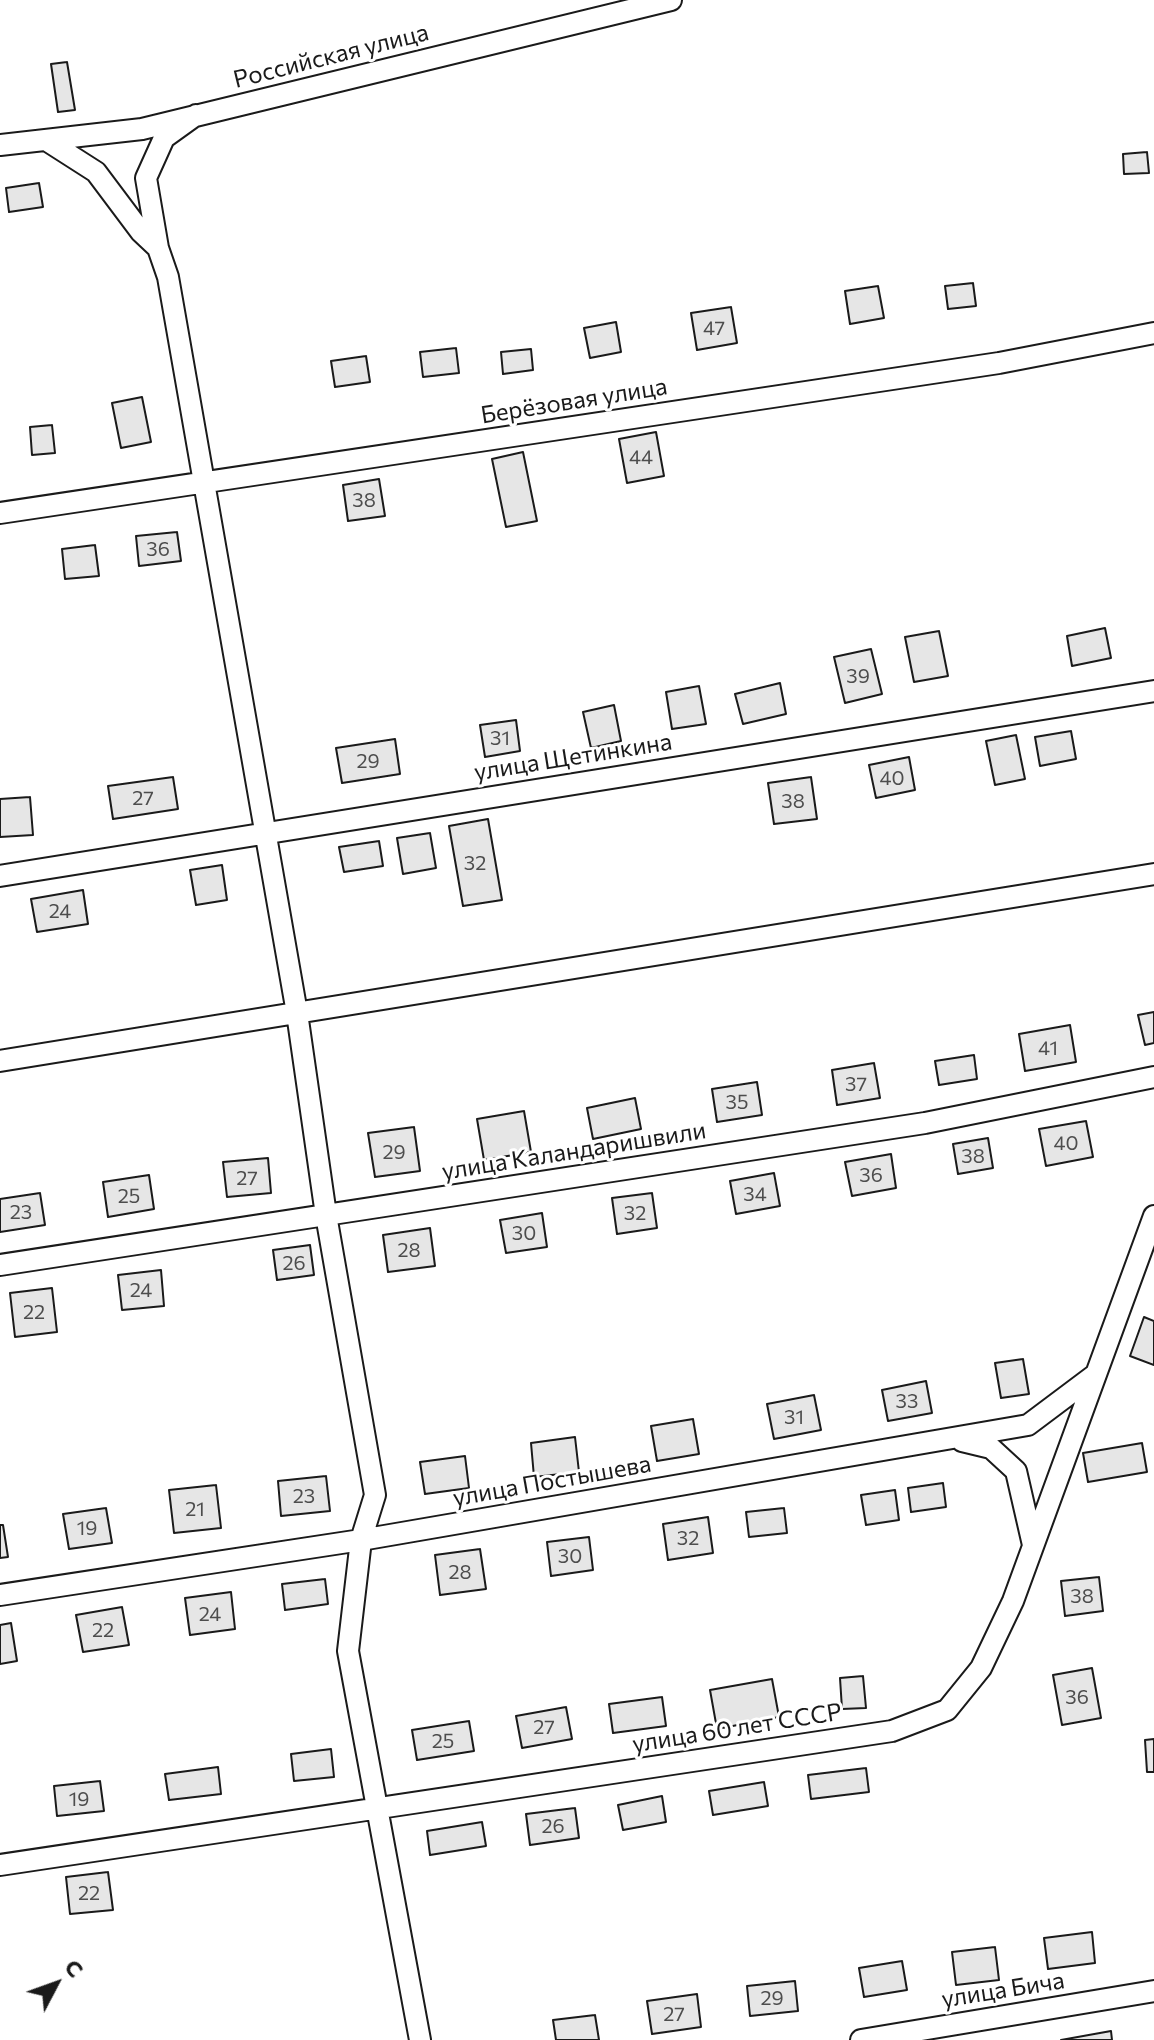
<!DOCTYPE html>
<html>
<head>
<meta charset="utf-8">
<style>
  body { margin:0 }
  #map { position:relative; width:1154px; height:2040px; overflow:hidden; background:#fff; font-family:Commissioner,sans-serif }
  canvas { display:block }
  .north { position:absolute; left:16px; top:1944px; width:80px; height:80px; -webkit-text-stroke:6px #fff; paint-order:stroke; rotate:49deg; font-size:22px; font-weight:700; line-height:32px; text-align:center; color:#1a1a1a }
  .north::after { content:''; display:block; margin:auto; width:28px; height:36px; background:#1a1a1a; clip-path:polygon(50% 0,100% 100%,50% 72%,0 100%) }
</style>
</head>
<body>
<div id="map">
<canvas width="1154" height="2040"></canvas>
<div class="north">С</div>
</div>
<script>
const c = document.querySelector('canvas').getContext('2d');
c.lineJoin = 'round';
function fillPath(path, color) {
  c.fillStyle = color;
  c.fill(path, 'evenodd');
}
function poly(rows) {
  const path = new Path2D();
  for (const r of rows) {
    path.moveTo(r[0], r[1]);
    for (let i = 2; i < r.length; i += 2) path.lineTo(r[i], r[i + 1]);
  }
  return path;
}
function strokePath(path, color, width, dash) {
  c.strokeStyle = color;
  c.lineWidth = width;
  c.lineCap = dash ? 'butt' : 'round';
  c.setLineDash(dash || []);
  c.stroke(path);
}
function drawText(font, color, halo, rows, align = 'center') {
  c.font = font + ' Commissioner,sans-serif';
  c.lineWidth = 6;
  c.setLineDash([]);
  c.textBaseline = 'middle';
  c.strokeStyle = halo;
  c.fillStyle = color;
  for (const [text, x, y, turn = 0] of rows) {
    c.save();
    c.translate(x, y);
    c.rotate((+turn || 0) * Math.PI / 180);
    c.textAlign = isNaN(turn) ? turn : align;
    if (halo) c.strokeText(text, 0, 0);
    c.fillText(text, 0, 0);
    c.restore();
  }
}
const building = poly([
  [67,62,75,110,58,112,51,64,67,62],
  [1147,152,1149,173,1124,174,1123,154,1147,152],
  [39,183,43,207,9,212,6,188,39,183],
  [973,283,976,306,948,309,945,286,973,283],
  [878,286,884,318,850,324,845,291,878,286],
  [731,307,737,343,697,350,691,313,731,307],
  [616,322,621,352,590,358,584,328,616,322],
  [456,348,459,373,423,377,420,352,456,348],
  [531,349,533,370,503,374,501,352,531,349],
  [366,356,370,382,335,387,331,361,366,356],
  [142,397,151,442,121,448,112,403,142,397],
  [52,425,55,453,32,455,30,427,52,425],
  [656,432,664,476,627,483,619,439,656,432],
  [523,452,537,521,506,527,492,459,523,452],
  [379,479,385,516,348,521,343,485,379,479],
  [177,532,181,561,139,566,136,536,177,532],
  [95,545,99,576,65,579,62,549,95,545],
  [1105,628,1111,658,1072,666,1067,636,1105,628],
  [939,631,948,676,914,682,905,637,939,631],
  [871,649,882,694,845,703,834,657,871,649],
  [780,683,786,714,743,724,735,694,780,683],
  [699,686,706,724,672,729,666,692,699,686],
  [614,705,621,741,591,748,583,712,614,705],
  [516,720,520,751,485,757,480,725,516,720],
  [1071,731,1076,759,1040,766,1035,737,1071,731],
  [1016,735,1025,779,995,785,986,741,1016,735],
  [395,739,400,774,342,783,336,748,395,739],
  [909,757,915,790,876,798,869,765,909,757],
  [173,777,178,809,113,819,108,786,173,777],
  [811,777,817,819,774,824,768,783,811,777],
  [30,797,33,835,0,837,0,799,30,797],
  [488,819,502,900,463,906,449,826,488,819],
  [430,833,436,868,403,874,397,838,430,833],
  [379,841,383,866,344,872,339,847,379,841],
  [222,865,227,900,196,905,190,870,222,865],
  [83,890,88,924,37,932,31,899,83,890],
  [1154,1012,1154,1043,1145,1045,1138,1015,1154,1012],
  [1070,1025,1076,1062,1025,1071,1019,1034,1070,1025],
  [974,1055,977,1079,939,1085,935,1061,974,1055],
  [874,1063,880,1098,837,1105,832,1070,874,1063],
  [757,1082,762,1115,717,1122,712,1089,757,1082],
  [635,1098,641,1129,593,1139,587,1108,635,1098],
  [524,1111,531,1152,484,1160,477,1119,524,1111],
  [1086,1121,1093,1157,1046,1166,1039,1129,1086,1121],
  [414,1127,420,1171,375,1177,368,1133,414,1127],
  [988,1138,993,1168,958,1174,953,1144,988,1138],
  [891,1154,896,1188,852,1196,845,1162,891,1154],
  [268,1158,271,1193,227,1197,223,1162,268,1158],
  [774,1173,780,1206,736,1214,730,1181,774,1173],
  [149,1175,154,1209,108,1217,103,1182,149,1175],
  [40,1193,45,1225,0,1232,0,1199,40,1193],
  [652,1193,657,1228,617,1234,612,1198,652,1193],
  [542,1213,547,1247,506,1253,500,1220,542,1213],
  [430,1228,435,1266,388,1272,383,1235,430,1228],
  [310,1245,314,1275,277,1280,273,1250,310,1245],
  [161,1270,164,1306,122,1310,118,1275,161,1270],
  [52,1288,57,1332,15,1337,10,1293,52,1288],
  [1144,1317,1154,1321,1154,1365,1130,1356,1144,1317],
  [1023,1359,1029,1394,1001,1398,995,1363,1023,1359],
  [926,1381,932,1413,888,1421,882,1390,926,1381],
  [814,1395,821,1430,774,1439,767,1404,814,1395],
  [693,1419,699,1454,657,1461,651,1426,693,1419],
  [575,1437,579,1472,534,1477,531,1443,575,1437],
  [1142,1443,1147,1472,1088,1482,1083,1453,1142,1443],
  [465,1456,469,1488,425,1494,420,1462,465,1456],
  [326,1476,330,1511,281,1516,278,1481,326,1476],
  [943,1483,946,1507,911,1512,908,1488,943,1483],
  [216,1485,221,1528,174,1533,169,1490,216,1485],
  [895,1490,899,1520,866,1525,861,1495,895,1490],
  [106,1508,112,1543,69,1549,63,1514,106,1508],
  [784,1508,787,1533,749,1537,746,1512,784,1508],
  [708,1517,713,1553,668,1560,663,1524,708,1517],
  [0,1525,3,1525,8,1557,0,1558,0,1525],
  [589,1537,593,1570,551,1576,547,1542,589,1537],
  [480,1549,486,1589,440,1595,435,1555,480,1549],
  [1099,1577,1103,1611,1065,1616,1061,1581,1099,1577],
  [325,1579,328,1604,285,1610,282,1584,325,1579],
  [231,1592,235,1629,190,1635,185,1598,231,1592],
  [122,1607,129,1645,83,1652,76,1615,122,1607],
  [11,1623,17,1661,0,1664,0,1625,11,1623],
  [1092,1668,1101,1718,1062,1725,1053,1675,1092,1668],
  [863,1676,866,1708,842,1709,840,1678,863,1676],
  [772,1679,779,1717,717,1729,710,1690,772,1679],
  [662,1697,666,1726,613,1733,609,1704,662,1697],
  [566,1707,572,1739,522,1748,516,1716,566,1707],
  [469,1721,474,1751,417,1760,412,1730,469,1721],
  [1154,1739,1154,1772,1147,1772,1145,1740,1154,1739],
  [331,1749,334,1777,294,1781,291,1754,331,1749],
  [218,1767,221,1794,169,1800,165,1774,218,1767],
  [866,1768,869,1792,811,1799,808,1775,866,1768],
  [100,1781,104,1811,57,1816,54,1786,100,1781],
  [764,1782,768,1806,713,1815,709,1791,764,1782],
  [662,1796,666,1822,623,1830,618,1805,662,1796],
  [575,1808,579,1838,530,1845,526,1814,575,1808],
  [482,1822,486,1846,430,1855,427,1831,482,1822],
  [108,1872,113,1910,70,1914,66,1877,108,1872],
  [1092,1932,1095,1963,1048,1969,1044,1938,1092,1932],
  [995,1947,999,1980,956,1985,952,1952,995,1947],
  [902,1961,907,1990,864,1997,859,1968,902,1961],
  [795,1981,798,2011,750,2016,747,1986,795,1981],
  [697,1994,701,2027,652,2034,647,2001,697,1994],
  [595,2015,599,2040,556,2040,553,2020,595,2015],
  [1111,2031,1112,2040,1061,2040,1111,2031]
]);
const minor = poly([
  [196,115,164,138,146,178,158,248,168,277,297,1013,326,1215,375,1495,361,1540,348,1651,420,2040],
  [46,140,96,172,141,232,158,248],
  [0,145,142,129,671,0],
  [0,513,999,363,1154,333],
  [0,876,1154,691],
  [0,1061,1154,874],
  [0,1265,925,1123,1154,1077],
  [962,1441,991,1448,1016,1471,1033,1545],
  [0,1595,361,1540,1028,1425,1096,1374],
  [0,1865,892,1731,947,1710,981,1668,1013,1601,1154,1216],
  [861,2040,1154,1991]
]);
const numberNames = [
  ["47",714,328],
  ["44",641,457],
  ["38",364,500],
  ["36",158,549],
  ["39",858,676],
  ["31",500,738],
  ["29",368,761],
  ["40",892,778],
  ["27",143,798],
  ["38",793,801],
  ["32",475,863],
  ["24",60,911],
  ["41",1048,1048],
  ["37",856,1084],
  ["35",737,1102],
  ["40",1066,1143],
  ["29",394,1152],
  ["38",973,1156],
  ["36",871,1175],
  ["27",247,1178],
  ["34",755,1194],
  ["25",129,1196],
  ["23",21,1212],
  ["32",635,1213],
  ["30",524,1233],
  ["28",409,1250],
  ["26",294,1263],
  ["24",141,1290],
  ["22",34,1312],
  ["33",907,1401],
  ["31",794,1417],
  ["23",304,1496],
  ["21",195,1509],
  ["19",87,1528],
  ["32",688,1538],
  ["30",570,1556],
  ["28",460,1572],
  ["38",1082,1596],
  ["24",210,1614],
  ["22",103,1630],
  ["36",1077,1697],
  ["27",544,1727],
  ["25",443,1741],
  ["19",79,1799],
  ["26",553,1826],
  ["22",89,1893],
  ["29",772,1998],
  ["27",674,2014]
];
const streetNames = [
  ["Российская улица",331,56,-14],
  ["Берёзовая улица",574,401,-9],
  ["улица Щетинкина",573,757,-9],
  ["улица Каландаришвили",574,1151,-9],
  ["улица Постышева",552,1481,-10],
  ["улица 60 лет СССР",737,1728,-9],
  ["улица Бича",1003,1990,-9]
];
fillPath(building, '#e6e6e6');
strokePath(building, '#1a1a1a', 2);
strokePath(minor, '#1a1a1a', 24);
strokePath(minor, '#fff', 20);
drawText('20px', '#4d4d4d', null, numberNames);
drawText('24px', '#1a1a1a', '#fff', streetNames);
</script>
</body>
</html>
